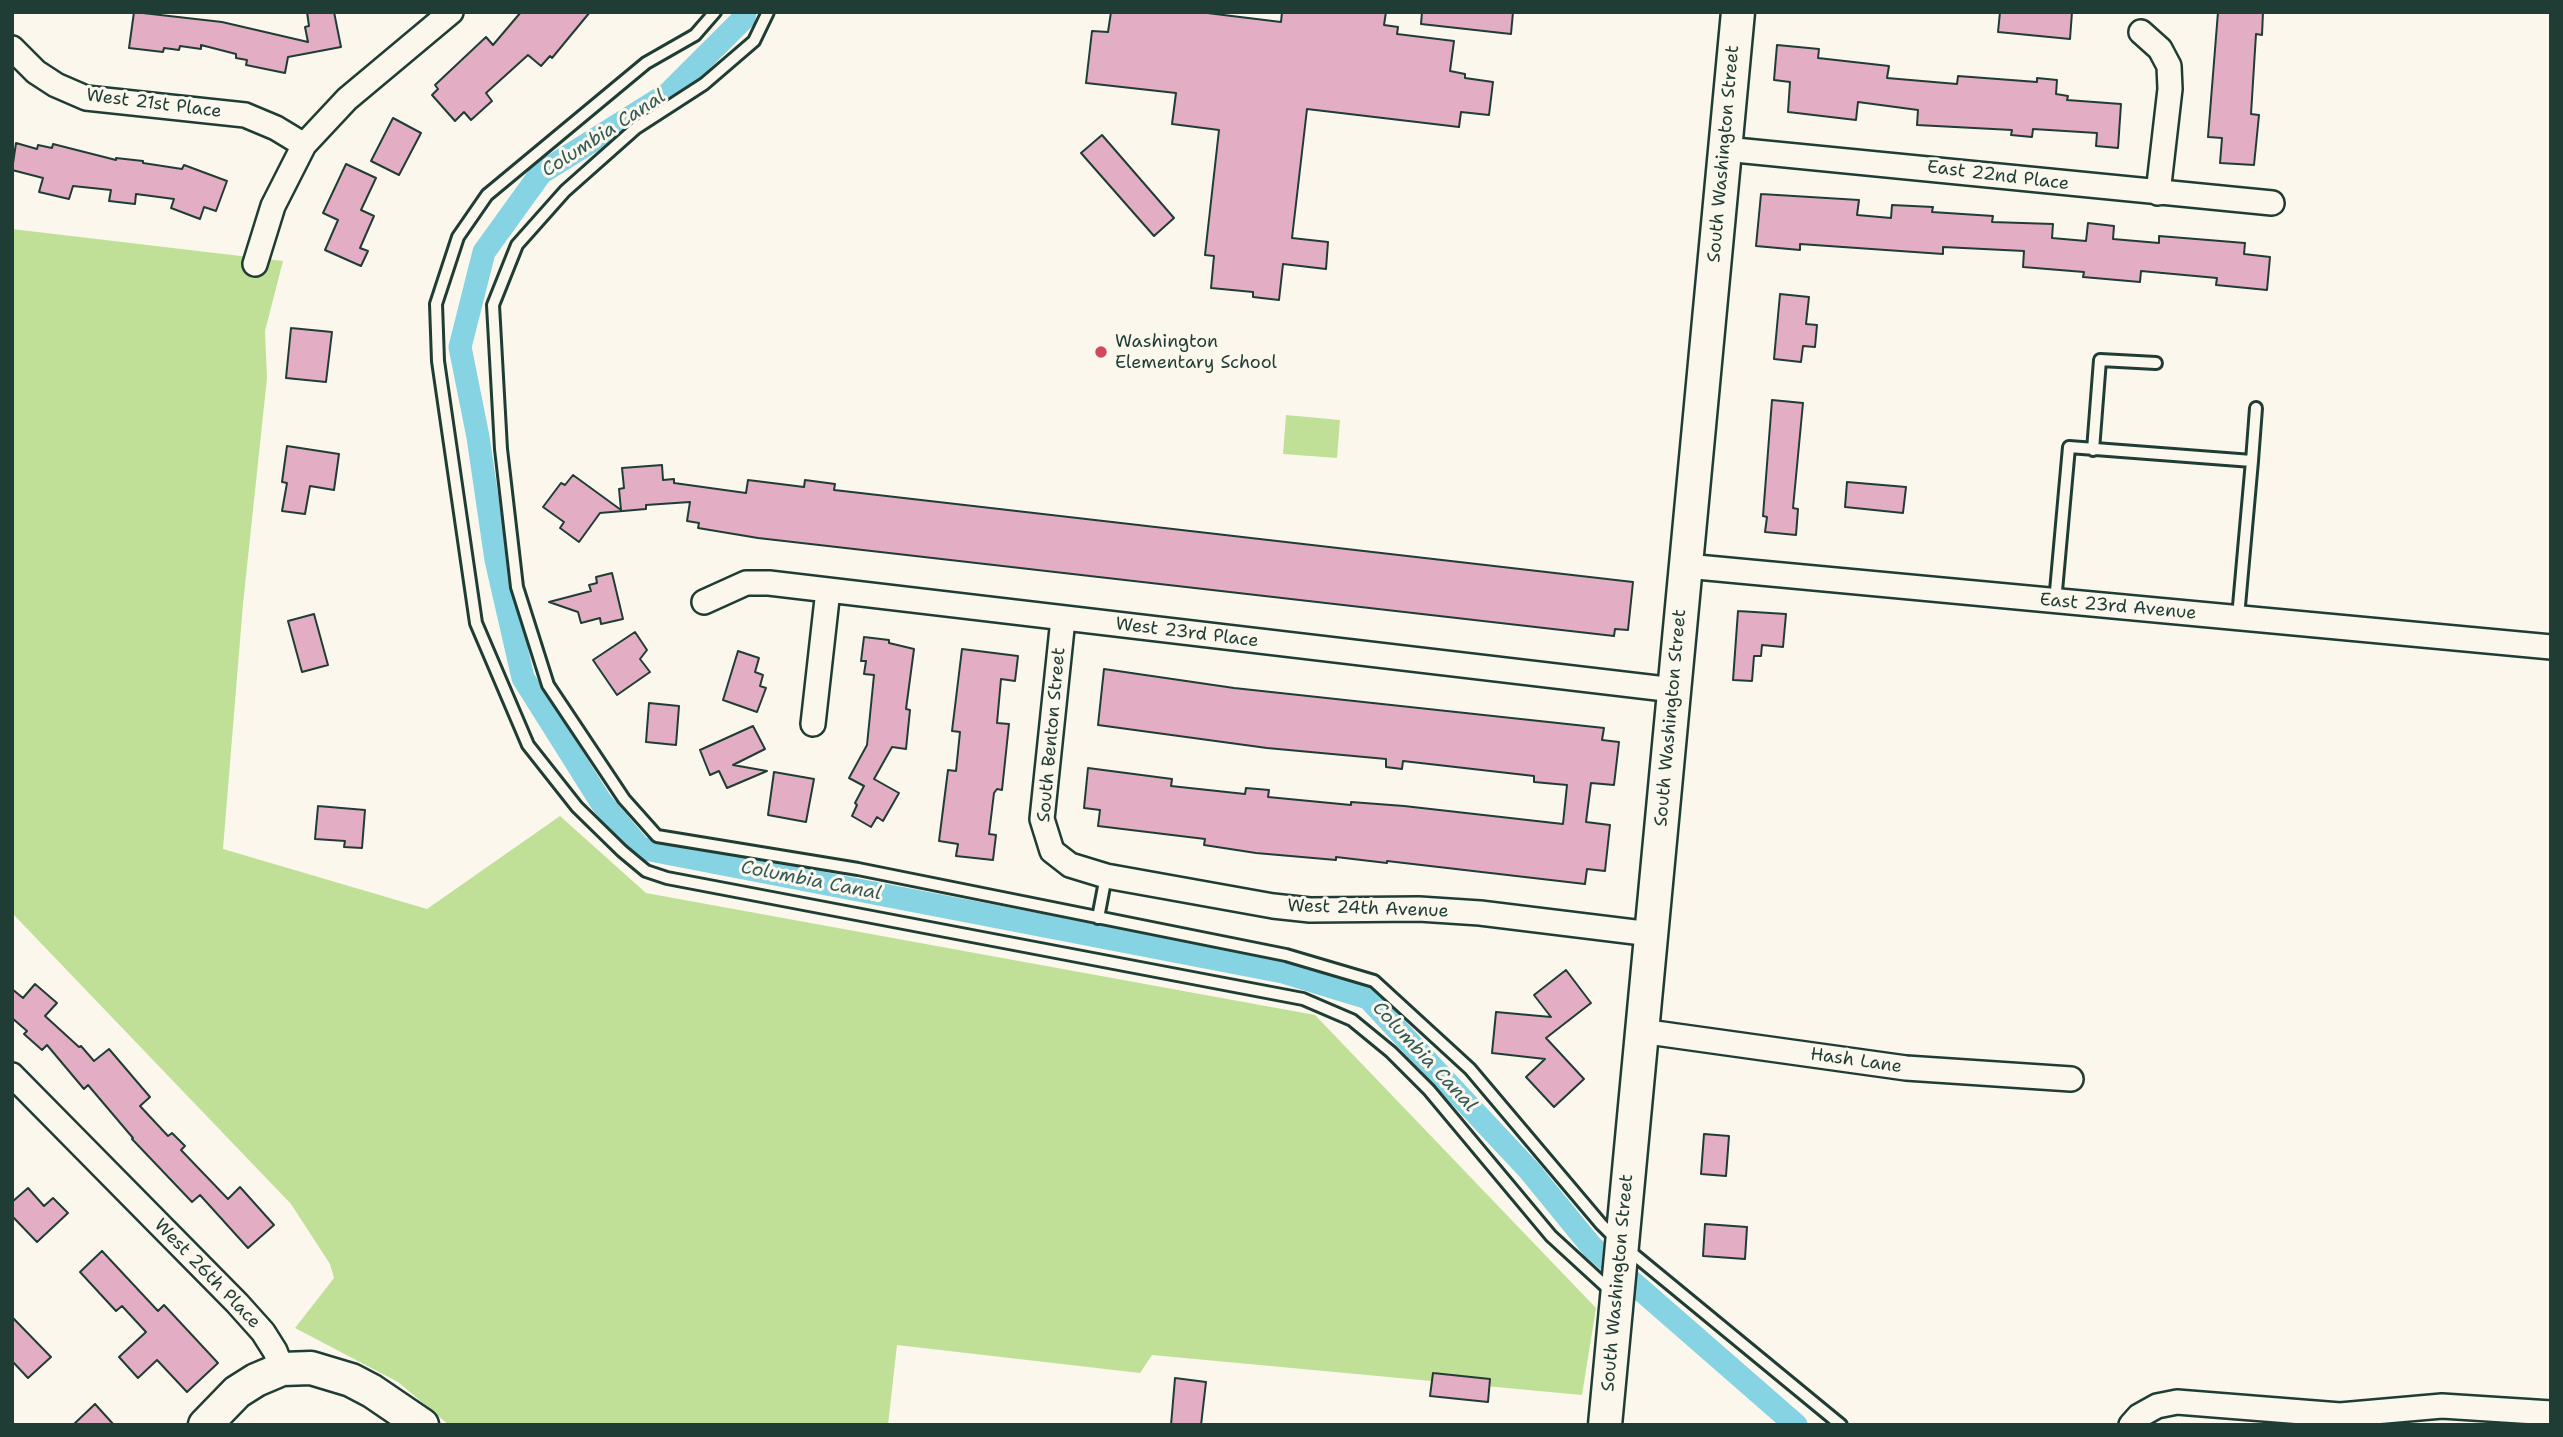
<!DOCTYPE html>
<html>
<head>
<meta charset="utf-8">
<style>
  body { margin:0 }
  #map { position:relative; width:2563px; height:1437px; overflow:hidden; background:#fbf7ec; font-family:"Shantell Sans",sans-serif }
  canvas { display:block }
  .frame { position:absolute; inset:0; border:14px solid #1f3d34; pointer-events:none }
</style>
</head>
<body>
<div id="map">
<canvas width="2563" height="1437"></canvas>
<div class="frame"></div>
</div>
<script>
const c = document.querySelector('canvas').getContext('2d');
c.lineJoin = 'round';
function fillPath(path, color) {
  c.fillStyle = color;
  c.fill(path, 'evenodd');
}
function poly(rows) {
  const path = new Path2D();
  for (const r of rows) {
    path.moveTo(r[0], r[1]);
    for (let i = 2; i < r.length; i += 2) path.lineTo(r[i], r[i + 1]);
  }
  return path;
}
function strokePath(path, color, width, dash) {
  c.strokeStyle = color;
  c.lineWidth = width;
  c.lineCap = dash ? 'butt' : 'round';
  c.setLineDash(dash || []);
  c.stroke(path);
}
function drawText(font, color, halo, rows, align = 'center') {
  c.font = font + ' "Shantell Sans",sans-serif';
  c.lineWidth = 6;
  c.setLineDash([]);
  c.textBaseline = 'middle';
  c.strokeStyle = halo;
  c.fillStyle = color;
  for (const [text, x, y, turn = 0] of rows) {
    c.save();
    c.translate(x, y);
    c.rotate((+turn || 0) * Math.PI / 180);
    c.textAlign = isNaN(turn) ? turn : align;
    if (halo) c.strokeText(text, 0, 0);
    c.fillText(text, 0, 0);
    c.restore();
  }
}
const green = poly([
  [12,229,283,261,265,331,267,378,243,604,223,849,427,909,560,816,646,893,1315,1015,1596,1308,1582,1395,1152,1355,1140,1373,897,1345,888,1425,449,1425,398,1382,295,1328,334,1278,330,1264,291,1204,12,913],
  [1286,415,1340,420,1337,458,1283,454]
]);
const canal = poly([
  [745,12,744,18,669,93,541,173,484,252,460,347,478,437,496,560,523,678,601,802,640,848,1283,972,1368,998,1529,1170,1592,1247,1796,1425]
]);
const building = poly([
  [134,12,222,22,308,42,305,27,309,26,307,12,334,12,341,47,288,57,285,73,246,65,247,60,236,58,236,54,201,45,201,49,180,46,179,50,164,48,163,52,129,48,134,12],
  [521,12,590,12,552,58,550,56,541,66,528,55,486,93,492,101,471,120,464,112,455,121,432,95,438,89,435,85,486,37,493,45,521,12],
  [1111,12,1199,12,1281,22,1282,12,1386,12,1384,25,1398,27,1397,34,1454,41,1450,71,1465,74,1465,78,1493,82,1489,115,1461,112,1459,127,1307,109,1292,238,1328,242,1326,269,1283,264,1279,300,1253,297,1253,292,1211,288,1214,256,1205,255,1219,130,1172,124,1176,93,1086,83,1092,31,1108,32,1111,12],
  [1422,12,1513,12,1511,34,1421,24,1422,12],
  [2000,12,2072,12,2070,39,1998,32,2000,12],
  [2218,12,2263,12,2262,35,2256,34,2251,114,2259,115,2254,165,2220,163,2222,138,2208,137,2218,12],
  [1777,45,1819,49,1818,58,1889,66,1887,78,1957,84,1958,76,2037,82,2037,78,2057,80,2056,94,2068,96,2067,100,2121,104,2118,148,2096,146,2097,133,2033,129,2032,137,2011,135,2012,130,1917,125,1918,110,1858,102,1856,120,1788,112,1790,82,1774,80,1777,45],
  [393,118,421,133,399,175,371,161,393,118],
  [1102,135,1174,218,1154,236,1081,153,1102,135],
  [16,143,37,149,38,145,52,148,53,144,116,160,116,158,143,161,143,163,182,169,184,165,227,181,216,211,204,207,200,219,171,208,174,199,136,194,135,204,109,201,111,190,73,186,69,199,39,192,43,178,12,170,16,143],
  [346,164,376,178,361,210,374,216,360,248,368,251,361,266,325,250,338,220,323,213,346,164],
  [1761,194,1859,200,1857,215,1891,218,1892,205,1933,207,1932,212,1993,216,1992,222,2053,224,2052,238,2086,241,2088,223,2114,226,2113,239,2159,243,2159,236,2245,243,2244,254,2270,257,2267,290,2216,285,2217,278,2141,271,2140,282,2083,277,2084,272,2023,267,2024,251,1943,247,1943,254,1800,244,1800,250,1756,246,1761,194],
  [1780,294,1809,297,1806,324,1817,325,1815,347,1803,346,1801,362,1774,359,1780,294],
  [291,328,332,332,326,382,286,378,291,328],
  [1772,400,1803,403,1793,508,1798,509,1796,535,1765,532,1767,517,1763,516,1772,400],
  [287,446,339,454,334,490,310,486,305,514,282,511,287,483,282,482,287,446],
  [662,465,663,480,674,479,674,483,746,493,748,480,804,487,805,480,835,484,834,490,843,491,1633,582,1628,630,1615,629,1614,636,758,538,698,528,699,523,687,521,690,502,646,505,646,509,600,513,579,542,560,528,564,522,543,507,561,483,565,485,573,475,621,510,619,489,624,488,622,468,662,465],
  [1847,482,1906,487,1903,513,1845,507,1847,482],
  [612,573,623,619,601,624,600,618,581,623,578,612,549,602,591,591,589,585,597,583,596,577,612,573],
  [1738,611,1786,614,1783,647,1762,645,1761,656,1754,656,1752,681,1733,680,1738,611],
  [314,614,328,665,302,672,288,621,314,614],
  [635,632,647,650,640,659,650,672,617,695,593,660,635,632],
  [864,637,889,640,889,643,914,649,906,709,910,710,906,749,892,747,874,779,899,793,883,821,877,817,871,827,852,816,857,805,855,803,864,786,849,778,867,745,874,675,864,674,866,661,861,661,864,637],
  [962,649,1018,656,1015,681,1001,679,997,723,1009,724,1002,790,997,789,994,793,989,834,996,835,993,860,956,856,958,844,939,841,948,770,956,771,960,732,952,731,962,649],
  [738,651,759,658,755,672,763,675,760,686,766,688,757,712,723,700,738,651],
  [1104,669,1234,688,1604,728,1602,740,1619,742,1614,785,1591,783,1586,822,1610,825,1605,871,1587,869,1585,884,1387,861,1387,863,1336,857,1336,860,1256,853,1204,845,1205,839,1098,826,1100,810,1084,808,1088,768,1172,779,1171,786,1245,794,1246,788,1269,790,1268,797,1351,805,1351,802,1404,806,1563,824,1567,785,1534,782,1534,776,1403,761,1402,769,1386,767,1386,759,1267,748,1098,725,1104,669],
  [649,703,679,706,676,745,646,742,649,703],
  [753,726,765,749,733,765,767,771,727,788,719,771,710,775,700,750,753,726],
  [774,772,814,779,806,822,768,815,774,772],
  [318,806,365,810,362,848,344,847,345,841,315,839,318,806],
  [1566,970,1591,1003,1546,1038,1584,1079,1554,1107,1526,1077,1545,1059,1492,1053,1496,1012,1551,1017,1534,995,1566,970],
  [35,984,57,1003,45,1016,79,1047,81,1046,94,1061,109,1049,150,1097,140,1106,168,1136,172,1133,185,1146,181,1150,228,1199,240,1187,274,1225,248,1248,200,1195,192,1202,132,1139,133,1138,88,1085,84,1089,47,1045,42,1050,24,1034,27,1031,12,1018,12,989,23,998,35,984],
  [1704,1134,1729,1136,1726,1176,1701,1174,1704,1134],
  [28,1188,44,1206,53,1198,68,1213,37,1242,12,1216,12,1202,28,1188],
  [1705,1224,1747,1227,1745,1259,1703,1256,1705,1224],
  [102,1251,158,1311,164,1305,218,1363,187,1392,157,1360,138,1378,119,1357,146,1332,122,1306,116,1311,80,1272,102,1251],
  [12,1317,51,1357,28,1378,12,1361,12,1317],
  [1433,1373,1490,1379,1488,1402,1430,1396,1433,1373],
  [1175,1378,1206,1382,1201,1425,1171,1425,1175,1378],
  [95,1404,114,1425,73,1425,95,1404]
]);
const service = poly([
  [715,12,695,35,646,63,487,195,458,237,436,304,438,361,476,623,528,745,577,807,622,851,646,871,667,878,1303,999,1352,1020,1391,1052,1429,1090,1551,1236,1612,1292],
  [768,12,754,41,704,84,636,128,565,191,517,245,493,305,501,449,517,587,548,685,624,799,657,836,858,869,1286,955,1374,981,1470,1069,1601,1224,1621,1244,1841,1425],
  [2093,450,2100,360,2156,363],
  [2252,461,2256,408],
  [2055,602,2069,447,2252,461,2238,617],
  [1098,918,1106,876]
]);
const minor = poly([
  [2141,32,2160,49,2169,66,2170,89,2158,193],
  [12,48,36,72,56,85,86,98,245,115,276,128,304,145],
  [1725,149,2272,203],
  [255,264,273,206,304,145,347,99,451,12],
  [1686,566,2551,647],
  [704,602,746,583,769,583,1674,690],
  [1063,619,1042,819,1052,851,1070,865,1106,876,1273,906,1310,910,1419,909,1480,913,1651,934],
  [813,724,828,590],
  [1641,1031,1906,1068,2071,1079],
  [12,1075,237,1303,263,1332,275,1351,282,1369],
  [2131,1425,2139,1416,2157,1406,2177,1402,2340,1415,2442,1406,2551,1413]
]);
const secondary = poly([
  [205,1425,237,1392,256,1380,282,1369,311,1368,351,1380,372,1391,422,1425],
  [1605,1425,1738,12]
]);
const markers = [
  [1101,352,7,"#d1495b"]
];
const streetNames = [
  ["West 21st Place",154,104,7],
  ["South Washington Street",1724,154,-85],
  ["East 22nd Place",1998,176,7],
  ["East 23rd Avenue",2118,607,5],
  ["West 23rd Place",1187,633,7],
  ["South Washington Street",1671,718,-85],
  ["South Benton Street",1052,735,-85],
  ["West 24th Avenue",1368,909,2],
  ["Hash Lane",1856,1061,8],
  ["West 26th Place",207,1274,46],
  ["South Washington Street",1618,1283,-85]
];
const poiNames = [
  ["Washington",1115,342],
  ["Elementary School",1115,363]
];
const waterNames = [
  ["Columbia Canal",604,134,-33],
  ["Columbia Canal",811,881,11],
  ["Columbia Canal",1424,1057,47]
];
fillPath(green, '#c0e098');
strokePath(canal, '#85d3e3', 23);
fillPath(building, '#e3adc4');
strokePath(building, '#1f3d34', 2);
strokePath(service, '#1f3d34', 16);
strokePath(minor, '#1f3d34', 28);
strokePath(secondary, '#1f3d34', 37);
strokePath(service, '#fbf7ec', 10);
strokePath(minor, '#fbf7ec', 23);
strokePath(secondary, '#fbf7ec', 32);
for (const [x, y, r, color] of markers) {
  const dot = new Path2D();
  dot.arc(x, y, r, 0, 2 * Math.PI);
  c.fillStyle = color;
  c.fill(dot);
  strokePath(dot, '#fbf7ec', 2.5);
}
drawText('18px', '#1f3d34', '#fbf7ec', streetNames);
drawText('18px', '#1f3d34', '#fbf7ec', poiNames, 'left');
drawText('italic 19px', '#335b57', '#fbf7ec', waterNames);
</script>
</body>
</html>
